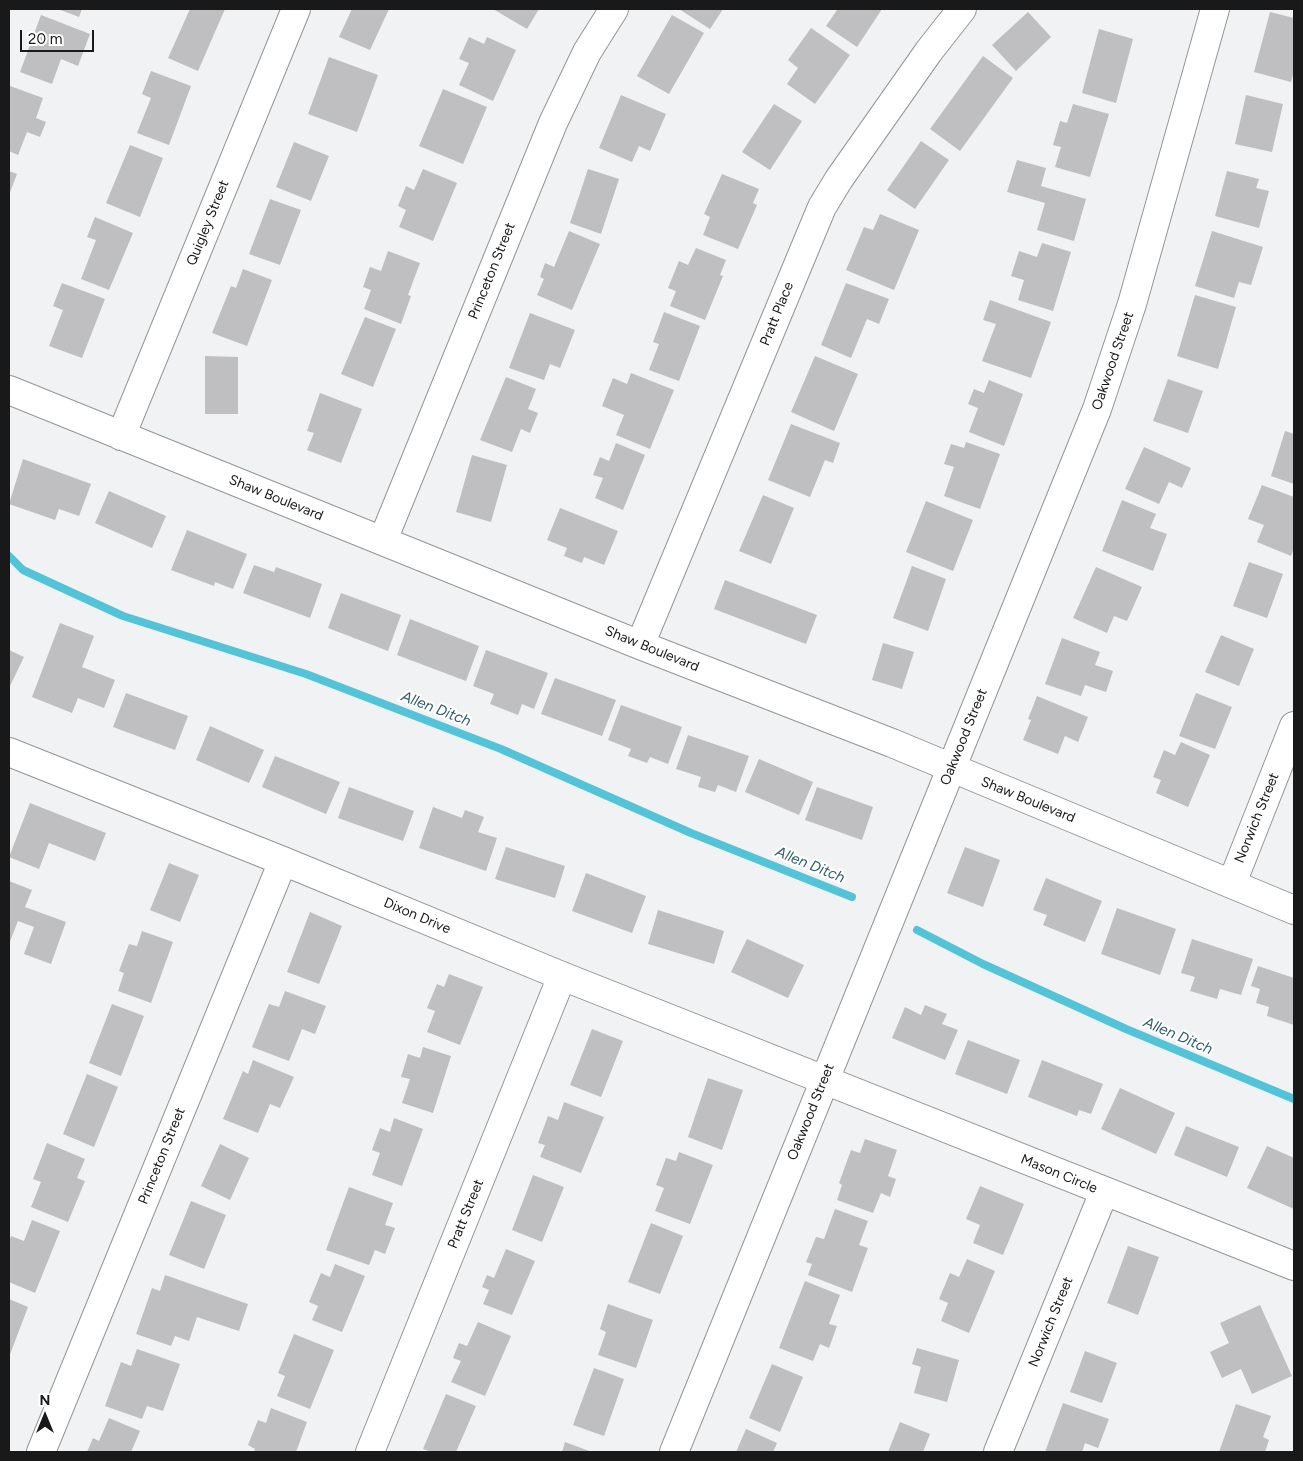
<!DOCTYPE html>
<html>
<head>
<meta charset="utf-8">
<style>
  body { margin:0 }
  #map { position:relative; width:1303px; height:1461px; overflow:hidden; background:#f1f2f3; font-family:Figtree,sans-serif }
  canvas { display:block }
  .frame { position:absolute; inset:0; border:10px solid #19191a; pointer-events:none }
  .north { position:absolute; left:20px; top:1391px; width:50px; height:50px; -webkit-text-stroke:4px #fff; paint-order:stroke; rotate:0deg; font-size:14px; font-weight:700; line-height:20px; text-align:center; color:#19191a }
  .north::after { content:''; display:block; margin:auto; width:18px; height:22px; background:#19191a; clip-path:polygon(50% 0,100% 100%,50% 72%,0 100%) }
  .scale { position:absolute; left:20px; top:30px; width:74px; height:22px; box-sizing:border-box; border:2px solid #19191a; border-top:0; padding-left:6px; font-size:15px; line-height:18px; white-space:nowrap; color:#19191a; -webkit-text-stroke:4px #fff; paint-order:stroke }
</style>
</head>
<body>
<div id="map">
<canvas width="1303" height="1461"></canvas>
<div class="frame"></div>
<div class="north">N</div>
<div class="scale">20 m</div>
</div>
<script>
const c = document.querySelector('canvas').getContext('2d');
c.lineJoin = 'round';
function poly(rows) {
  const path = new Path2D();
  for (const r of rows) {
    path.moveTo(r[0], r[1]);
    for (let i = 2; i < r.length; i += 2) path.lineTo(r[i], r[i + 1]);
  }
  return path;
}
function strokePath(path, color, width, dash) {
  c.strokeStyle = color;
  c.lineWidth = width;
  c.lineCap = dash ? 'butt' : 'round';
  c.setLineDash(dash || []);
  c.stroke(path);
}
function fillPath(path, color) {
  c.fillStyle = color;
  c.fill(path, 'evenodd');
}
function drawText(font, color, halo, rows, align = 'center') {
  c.font = font + ' Figtree,sans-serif';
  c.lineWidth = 4.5;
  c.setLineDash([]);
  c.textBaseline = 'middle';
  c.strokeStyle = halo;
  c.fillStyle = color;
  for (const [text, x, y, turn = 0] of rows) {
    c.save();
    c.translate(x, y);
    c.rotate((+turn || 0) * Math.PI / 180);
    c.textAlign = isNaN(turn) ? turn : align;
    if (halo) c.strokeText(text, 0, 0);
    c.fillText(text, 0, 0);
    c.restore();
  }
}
const stream = poly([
  [9,556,23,570,123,616,306,674,501,749,691,833,852,897],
  [917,930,983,964,1126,1029,1294,1099]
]);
const building = poly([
  [58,9,82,9,79,17],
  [190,9,225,9,198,71,168,58],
  [352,9,389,9,370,50,339,37],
  [493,9,539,9,527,29],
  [679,9,723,9,710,29],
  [835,9,882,9,857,47,826,26,837,10],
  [1028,12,1051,37,1016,71,992,45],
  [1270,12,1294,18,1294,71,1291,82,1254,72],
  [41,15,90,34,78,66,61,59,52,84,20,72],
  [672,15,704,33,669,94,637,76],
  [811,28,850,55,815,104,787,84,798,68,788,60],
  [1099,29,1133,39,1116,103,1082,93],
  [469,37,484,44,487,37,516,50,493,101,459,85,469,63,459,59],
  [983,56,1013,78,960,151,930,129],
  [329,57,378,75,357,132,308,114],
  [151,71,191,86,169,145,137,133,151,98,142,94],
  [10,86,43,98,36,118,46,122,40,137,27,132,18,155,9,151],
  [443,89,487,107,463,164,419,146],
  [621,95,666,114,650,151,639,146,632,162,599,148],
  [1246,95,1283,104,1272,152,1235,144],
  [774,104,802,121,770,170,742,152],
  [1073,104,1109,114,1090,177,1055,167,1061,147,1053,145,1060,121,1067,123],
  [921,141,949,160,915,209,887,190],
  [294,142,329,156,311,201,276,187],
  [130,145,163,158,140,217,106,203],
  [1017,160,1046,168,1041,186,1086,199,1074,241,1037,230,1045,203,1007,192],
  [423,169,457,183,433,241,399,227,406,210,398,206,406,186,414,190],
  [588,169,619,179,601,234,570,223],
  [9,171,17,174,9,195],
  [1227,171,1259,179,1256,188,1269,191,1259,228,1215,216],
  [722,174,759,189,753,203,757,205,738,249,703,235,710,217,704,214],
  [270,199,301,210,280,265,249,254],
  [880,214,919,230,894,290,846,270,864,227,873,230],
  [95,217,133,233,109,290,81,279,96,240,87,237],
  [569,231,600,244,572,310,537,295,544,279,540,277,545,263,554,267],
  [1212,231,1263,247,1251,285,1239,282,1234,298,1195,286],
  [1042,243,1071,252,1053,311,1018,300,1024,280,1011,276,1019,251,1037,257],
  [696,248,726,260,720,275,723,276,705,320,670,306,676,291,668,288,679,261,688,265],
  [388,251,420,263,408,295,411,296,401,324,364,309,371,290,363,287,370,267,381,271],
  [243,269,272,280,247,346,212,333,231,286,236,288],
  [62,283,105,299,82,358,49,346,63,310,53,306],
  [846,283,889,299,879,324,867,319,851,358,821,345],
  [1195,295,1236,307,1218,369,1177,356],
  [990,300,1051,322,1031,378,982,361,996,324,983,320],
  [664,312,700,326,679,381,649,370,659,344,653,342],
  [530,313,575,330,560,368,550,364,544,380,509,368],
  [365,317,396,329,373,387,341,374],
  [205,356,238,357,238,414,205,414],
  [815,356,858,374,834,431,791,412],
  [631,373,674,390,650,449,616,435,624,415,602,406,613,378,627,384],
  [506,377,536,389,528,409,538,413,530,433,521,429,512,452,480,440],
  [1168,379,1203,391,1188,433,1153,421],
  [989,380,1023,394,1004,446,969,432,978,408,968,404,974,389,984,393],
  [320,393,362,409,341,463,307,450,314,433,307,431],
  [791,424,840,443,833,463,825,460,810,497,768,480],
  [1285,431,1294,434,1294,484,1271,476],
  [966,442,1000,454,980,509,944,496,954,467,944,464,951,444,964,448],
  [616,443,645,455,623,510,595,498,603,478,593,475,600,457,609,461],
  [1144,447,1191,468,1182,488,1169,482,1159,504,1125,489],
  [472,455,507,465,491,522,456,512],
  [23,459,91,484,79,516,59,509,55,520,9,504],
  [1262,485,1294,497,1294,548,1291,556,1257,542,1264,525,1248,519],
  [109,491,166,516,152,548,95,523],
  [763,495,794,508,771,564,739,551],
  [1122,500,1156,514,1150,528,1167,534,1153,571,1102,551],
  [926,501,973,520,953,571,906,552],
  [560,508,618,531,604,565,584,557,582,563,564,556,567,548,547,540],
  [187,530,247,554,233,589,215,582,214,586,171,570],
  [1249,562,1283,574,1267,618,1233,606],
  [254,565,274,572,276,567,322,584,310,618,243,593],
  [912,566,946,579,928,631,893,618],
  [1096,567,1142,587,1127,621,1114,616,1107,633,1073,618],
  [725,580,817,615,806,644,714,609],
  [341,593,401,615,388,651,328,628],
  [410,619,479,646,466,681,397,655],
  [60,623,94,636,82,667,115,680,104,708,78,698,72,713,32,697],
  [1221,635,1254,649,1239,686,1205,672],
  [1062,638,1100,652,1095,665,1113,671,1106,692,1085,685,1081,696,1045,684],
  [883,643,914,652,902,689,872,680],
  [9,650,24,657,9,688],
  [486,650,548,673,534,709,522,704,518,715,490,704,494,694,473,686],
  [555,678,616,700,602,736,541,714],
  [126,693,188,716,175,750,113,727],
  [1196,693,1232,707,1215,749,1179,736],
  [1037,696,1088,717,1078,742,1065,736,1058,754,1023,740,1031,720,1028,719],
  [621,705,682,727,668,764,650,757,647,763,628,756,631,749,608,740],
  [210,726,264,750,249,783,196,760],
  [688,735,749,756,736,792,718,785,715,792,698,787,701,777,676,769],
  [1181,742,1210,755,1188,807,1156,793,1161,780,1153,777,1164,750,1175,755],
  [275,756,340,782,326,814,262,787],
  [759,759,813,782,799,815,745,792],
  [349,787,414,811,403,841,338,818],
  [817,787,873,807,862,840,805,820],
  [30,803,106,833,95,861,49,843,39,869,9,857],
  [433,807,462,818,465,810,484,817,478,832,497,838,486,871,419,848],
  [506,847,565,866,555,898,495,879],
  [965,847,1000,860,983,907,947,893],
  [169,863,199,875,180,922,150,910],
  [586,873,646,896,632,933,572,911],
  [1046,878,1102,901,1085,942,1043,925,1047,915,1033,910],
  [9,881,32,890,25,907,66,922,51,964,24,954,34,927,18,921,9,944],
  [1117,908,1176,929,1160,975,1101,954],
  [658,910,724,931,714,964,648,944],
  [310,912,342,926,319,984,287,972],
  [142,931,173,942,151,1003,118,991,124,973,119,971,129,944,137,946],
  [747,939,804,965,788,998,731,972],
  [1192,939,1253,959,1241,995,1220,989,1217,999,1190,991,1195,977,1181,973],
  [1258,966,1294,978,1294,1025,1267,1016,1269,1007,1256,1003,1260,989,1251,986],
  [449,974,483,987,460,1045,427,1032,435,1011,427,1008,437,984,444,987],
  [285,991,326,1006,315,1034,302,1029,289,1061,252,1047,269,1004,279,1007],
  [112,1004,144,1016,121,1076,89,1063],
  [925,1005,947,1014,942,1024,958,1030,945,1060,892,1038,905,1007,921,1015],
  [592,1029,623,1041,601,1097,570,1085],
  [968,1040,1020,1060,1007,1094,955,1074],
  [423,1047,451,1056,433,1113,402,1103,410,1079,401,1077,408,1054,420,1058],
  [253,1060,294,1077,280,1108,270,1104,258,1133,223,1119,243,1071,248,1074],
  [1042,1060,1103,1084,1091,1114,1079,1110,1077,1116,1028,1097],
  [87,1074,118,1087,94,1147,63,1134],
  [708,1078,743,1090,722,1150,688,1137],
  [1120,1088,1175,1113,1156,1154,1101,1129],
  [564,1102,604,1117,581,1173,540,1157,545,1145,538,1143,548,1116,558,1120],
  [394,1118,423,1129,402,1186,372,1175,380,1153,372,1150,380,1128,390,1132],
  [1186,1126,1239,1147,1227,1177,1174,1155],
  [865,1139,897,1150,888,1176,896,1179,890,1197,881,1193,873,1213,837,1200,842,1185,839,1183,851,1150,860,1153],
  [47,1143,85,1159,77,1178,85,1181,68,1222,31,1207,41,1182,33,1179],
  [220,1144,249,1158,230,1200,201,1186],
  [1267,1146,1294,1158,1294,1209,1247,1188],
  [679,1152,713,1165,690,1224,655,1211,664,1188,656,1185,666,1158,676,1161],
  [533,1175,564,1187,542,1242,512,1230],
  [980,1186,1024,1204,1003,1255,973,1243,980,1225,966,1219],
  [349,1187,393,1203,385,1225,395,1228,385,1254,375,1250,369,1265,326,1250],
  [191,1201,226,1215,204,1269,169,1255],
  [835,1209,868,1221,859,1245,868,1248,852,1292,808,1275,812,1264,806,1262,816,1237,824,1239],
  [32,1220,60,1231,35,1293,9,1282,9,1242,11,1236,24,1241],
  [651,1223,683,1236,660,1294,628,1282],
  [1128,1246,1159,1257,1138,1315,1107,1303],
  [506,1249,535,1261,512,1315,483,1304,489,1290,482,1287,487,1275,494,1278],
  [967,1259,995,1271,969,1333,941,1321,948,1303,939,1299,950,1273,959,1277],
  [335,1264,365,1276,342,1332,312,1320,318,1306,309,1302,321,1273,330,1277],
  [165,1275,248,1304,239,1331,197,1317,189,1341,175,1336,171,1346,136,1334,152,1288,160,1291],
  [805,1281,840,1295,829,1324,837,1326,829,1348,820,1344,813,1361,779,1348],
  [9,1299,28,1307,9,1357],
  [608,1304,653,1320,636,1368,598,1355,606,1332,600,1329],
  [1260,1305,1292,1376,1252,1394,1241,1369,1222,1378,1210,1352,1229,1343,1220,1323],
  [478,1322,511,1336,485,1396,451,1382,461,1361,453,1358,459,1343,467,1346],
  [294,1334,334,1350,310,1409,277,1396,285,1376,278,1373],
  [917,1348,959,1360,947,1402,914,1393,921,1367,912,1364],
  [137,1349,180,1364,163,1411,147,1406,142,1419,105,1406,121,1362,131,1366],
  [1085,1351,1117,1363,1102,1403,1070,1392],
  [772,1364,803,1377,780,1432,749,1418],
  [594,1368,624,1379,604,1436,573,1425],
  [446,1394,476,1406,456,1452,432,1452,423,1449],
  [1063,1403,1109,1419,1098,1448,1085,1443,1082,1452,1045,1452],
  [1236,1404,1271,1416,1263,1437,1269,1440,1265,1452,1219,1452],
  [271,1408,307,1422,296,1452,254,1452,255,1449,248,1445,258,1420,266,1423],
  [109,1418,140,1431,131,1452,87,1452,93,1438,99,1441],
  [900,1422,930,1434,923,1452,888,1452],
  [746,1429,777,1443,773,1452,736,1452],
  [565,1442,592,1452,562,1452]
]);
const street = poly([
  [9,390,640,645,892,743,1294,910],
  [121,436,296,9],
  [383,540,553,123,587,52,614,9],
  [640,645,822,207,839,179,929,51,962,9],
  [9,752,283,861,562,976,1294,1266],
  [1232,883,1294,726],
  [41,1452,283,861],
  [370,1452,562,976],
  [674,1452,1097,409,1132,304,1215,9],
  [998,1452,1104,1192]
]);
const streetNames = [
  ["Quigley Street",208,223,-68],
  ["Princeton Street",492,271,-68],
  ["Pratt Place",777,314,-68],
  ["Oakwood Street",1113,361,-71],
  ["Shaw Boulevard",276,498,22],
  ["Shaw Boulevard",652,649,22],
  ["Oakwood Street",964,737,-68],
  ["Shaw Boulevard",1028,800,22],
  ["Norwich Street",1257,818,-68],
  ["Dixon Drive",417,916,23],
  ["Oakwood Street",811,1112,-68],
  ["Princeton Street",162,1156,-68],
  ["Mason Circle",1059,1174,22],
  ["Pratt Street",466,1214,-68],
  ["Norwich Street",1051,1322,-68]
];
const waterNames = [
  ["Allen Ditch",436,709,21],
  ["Allen Ditch",810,865,22],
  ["Allen Ditch",1178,1036,23]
];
strokePath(stream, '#53c4d7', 8);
fillPath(building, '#bfbec0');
strokePath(street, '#949596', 30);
strokePath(street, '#fff', 28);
drawText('14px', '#19191a', '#fff', streetNames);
drawText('italic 15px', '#2e5e66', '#fff', waterNames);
</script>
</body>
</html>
